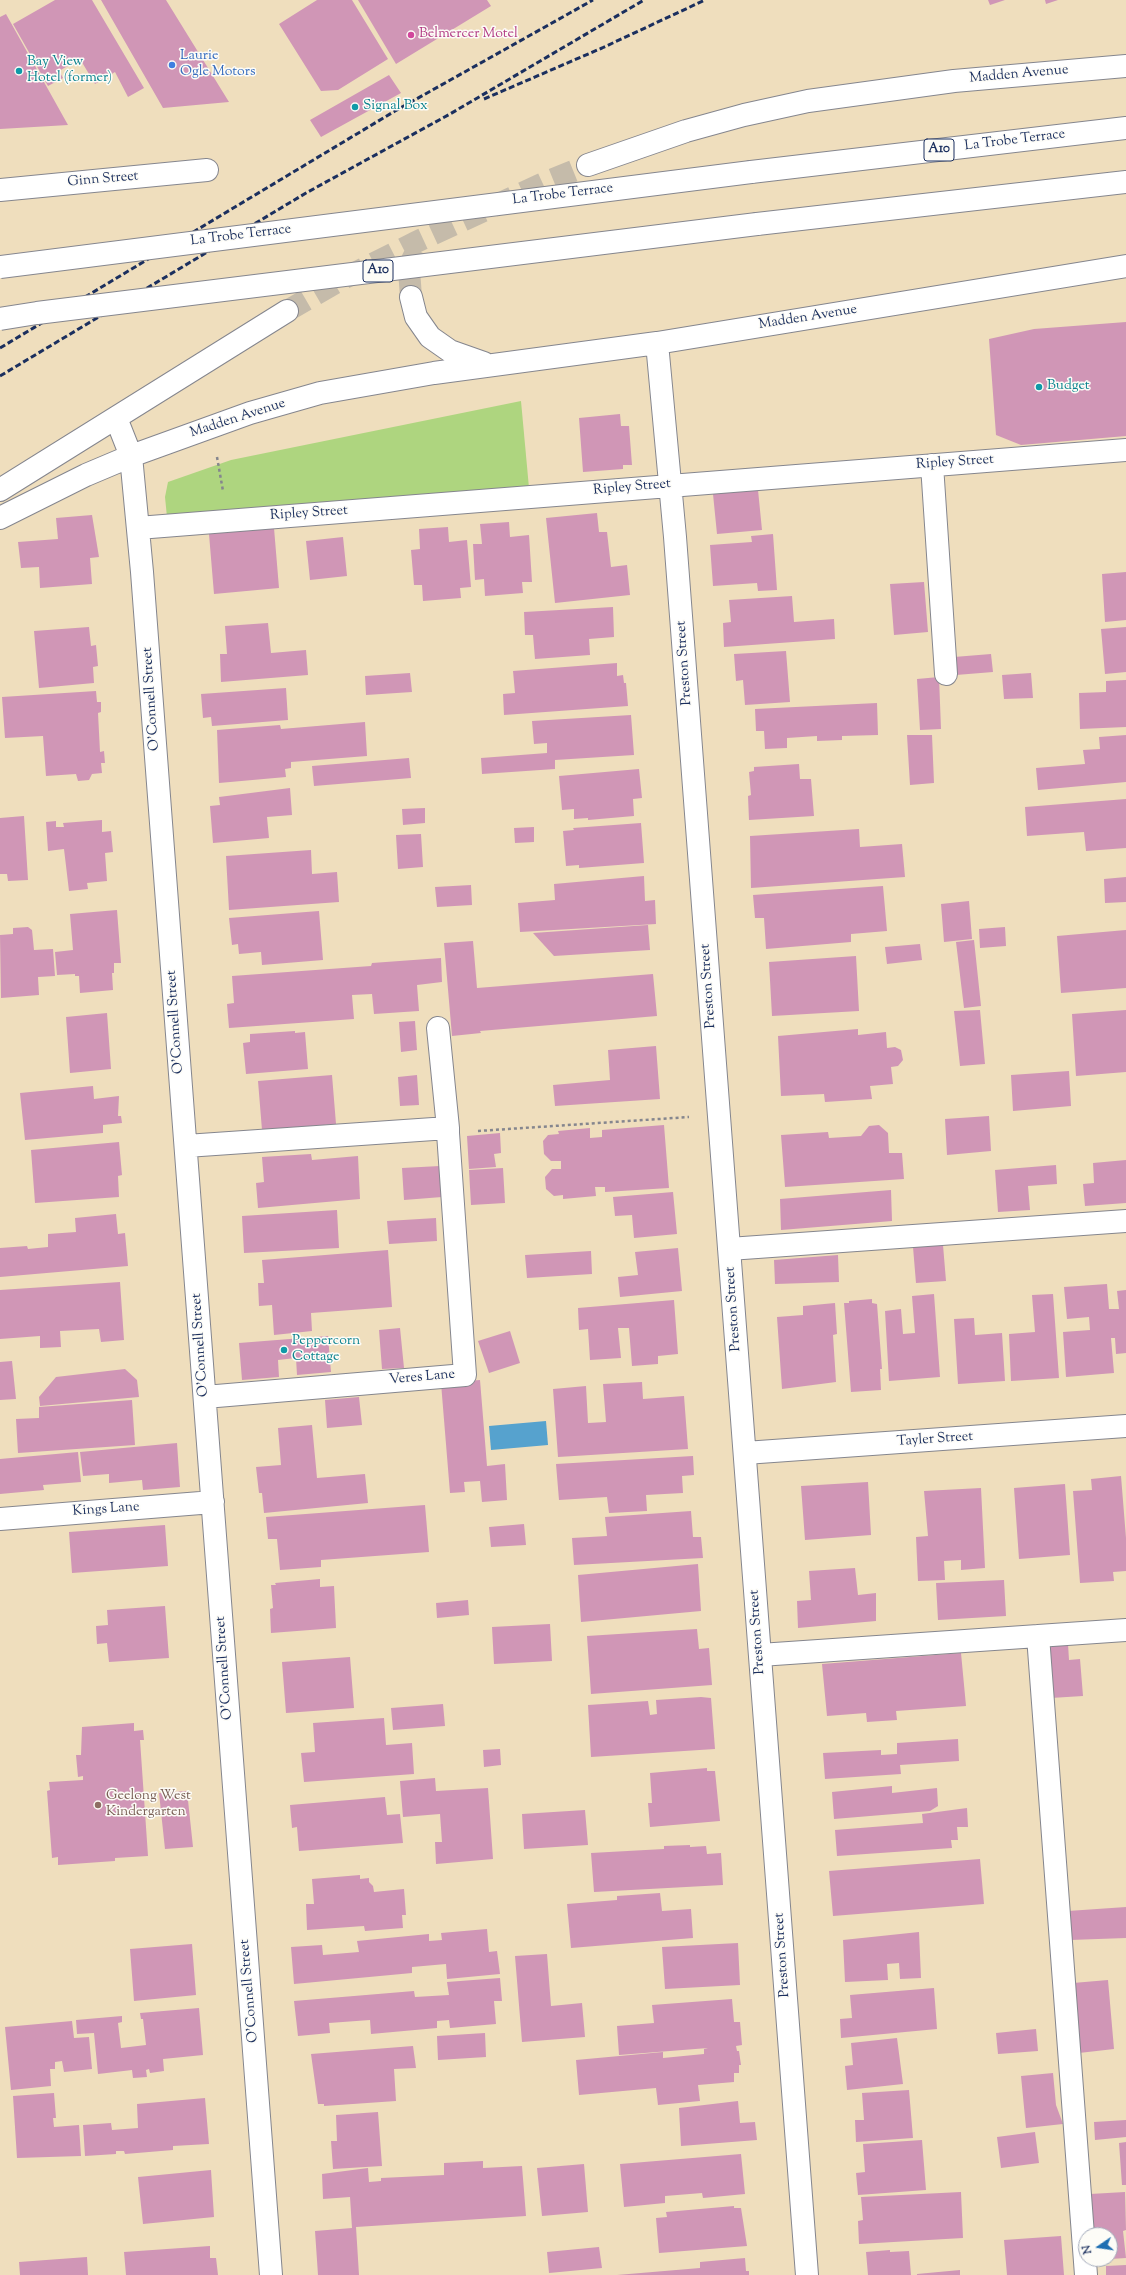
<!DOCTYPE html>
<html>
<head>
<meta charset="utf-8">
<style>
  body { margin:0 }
  #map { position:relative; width:1126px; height:2275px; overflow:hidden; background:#efdebd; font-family:"Sorts Mill Goudy",serif }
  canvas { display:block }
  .north { position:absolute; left:1078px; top:2227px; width:40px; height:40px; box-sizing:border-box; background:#fdfcf7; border:1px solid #a3aaba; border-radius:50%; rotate:257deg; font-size:11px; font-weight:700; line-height:16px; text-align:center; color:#1b2f5e }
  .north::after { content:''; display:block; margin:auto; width:14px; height:18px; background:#1f6fb2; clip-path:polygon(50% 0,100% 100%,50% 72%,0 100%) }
</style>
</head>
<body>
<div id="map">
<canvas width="1126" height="2275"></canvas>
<div class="north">N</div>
</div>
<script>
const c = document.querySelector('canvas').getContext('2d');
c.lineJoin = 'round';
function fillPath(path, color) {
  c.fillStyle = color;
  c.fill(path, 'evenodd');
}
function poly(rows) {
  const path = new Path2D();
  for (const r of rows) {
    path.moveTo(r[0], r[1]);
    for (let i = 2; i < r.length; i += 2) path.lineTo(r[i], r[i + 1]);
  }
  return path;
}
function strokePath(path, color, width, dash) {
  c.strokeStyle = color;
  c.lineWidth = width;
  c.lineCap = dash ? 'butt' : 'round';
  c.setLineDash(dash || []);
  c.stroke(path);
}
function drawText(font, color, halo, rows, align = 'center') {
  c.font = font + ' "Sorts Mill Goudy",serif';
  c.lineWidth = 3;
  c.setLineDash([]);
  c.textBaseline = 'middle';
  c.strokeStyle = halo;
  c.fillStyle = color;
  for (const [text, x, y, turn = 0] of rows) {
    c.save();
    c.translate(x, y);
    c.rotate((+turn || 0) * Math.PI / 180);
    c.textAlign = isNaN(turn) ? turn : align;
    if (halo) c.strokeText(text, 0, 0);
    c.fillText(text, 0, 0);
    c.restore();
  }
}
const green = poly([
  [521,401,529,488,167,517,165,497,168,482,231,460]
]);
const water = poly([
  [546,1421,548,1445,491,1450,489,1426]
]);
const building = poly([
  [55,0,92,0,144,88,128,97,115,72,95,84,80,59,59,71,63,78,48,86,13,24],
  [101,0,166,0,229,102,163,108],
  [317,0,352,0,388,59,338,90,321,91,279,24],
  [358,0,487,0,491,6,396,64],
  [988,0,1005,0,990,5],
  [1045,0,1058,0,1046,4],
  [6,14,68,125,0,129,0,17],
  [389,75,401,93,321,137,310,120],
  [1126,322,1126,436,1021,445,996,435,989,339,1034,329],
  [620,414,621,426,629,426,632,465,623,465,623,469,583,472,579,418],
  [758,490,762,530,717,534,713,494],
  [597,513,599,532,607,532,611,567,627,565,630,595,555,603,546,518],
  [92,515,99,557,90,558,92,584,40,588,39,567,21,568,18,542,58,539,56,518],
  [509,522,510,537,529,535,532,582,522,582,523,593,485,596,484,579,475,580,473,544,482,544,480,524],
  [448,527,449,542,467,540,471,587,460,588,461,598,423,601,422,585,414,585,411,550,420,549,419,529],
  [274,528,279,588,214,594,209,534],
  [773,534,777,590,758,591,757,583,713,586,710,545,752,542,751,536],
  [343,537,347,576,310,580,306,541],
  [1126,572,1126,620,1105,622,1102,574],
  [924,582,928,632,894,635,890,584],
  [792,596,794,622,834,619,835,639,724,647,723,623,731,622,729,600],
  [613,607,614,637,589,639,590,655,535,659,533,635,525,635,524,612],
  [268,623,271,653,306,650,308,675,221,682,220,654,227,654,225,626],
  [89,627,91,646,96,645,98,666,93,667,94,683,39,688,34,631],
  [1126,627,1126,672,1105,674,1101,629],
  [786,651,790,702,745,705,743,680,736,681,734,654],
  [991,654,993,672,956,675,954,657],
  [617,663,617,676,623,675,624,683,626,683,628,706,504,715,503,694,515,693,513,671],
  [410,673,412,692,366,695,365,676],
  [1031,673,1033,698,1004,699,1002,675],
  [939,677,941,729,920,730,917,679],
  [1126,680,1126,727,1080,729,1079,693,1106,692,1106,681],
  [286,688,288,720,212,726,211,717,203,718,201,694],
  [96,691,97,702,101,702,101,712,98,713,100,752,104,751,105,763,101,763,102,773,92,774,89,780,78,781,76,774,46,776,43,736,5,738,2,697],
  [877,703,878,735,842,736,842,740,817,741,817,736,787,738,787,748,765,749,764,731,756,731,755,709],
  [631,715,634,755,555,760,555,769,482,774,481,758,547,753,547,743,534,744,532,721],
  [365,722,367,756,291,762,291,768,285,769,286,777,219,783,217,730,280,725,281,729],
  [907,735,932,735,934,783,910,785],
  [1126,735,1126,782,1038,790,1036,768,1085,764,1083,750,1100,749,1099,737],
  [409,758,411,778,314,786,312,766],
  [799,764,800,779,811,779,814,816,749,820,748,796,751,795,749,772,754,771,754,767],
  [639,769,642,798,633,799,634,816,588,820,588,818,574,819,574,809,562,810,559,776],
  [290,788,292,815,267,817,269,838,213,843,210,806,220,805,219,797],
  [1126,799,1126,848,1086,851,1084,832,1027,836,1025,807],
  [425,808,425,823,403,825,402,809],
  [24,816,28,880,8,881,7,874,0,874,0,818],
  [102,820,102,832,111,831,113,852,105,853,107,881,87,883,88,889,69,891,64,849,48,851,46,822,56,821,56,827,64,827,63,823],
  [641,823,644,863,579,868,579,865,566,866,563,831,574,830,573,828],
  [534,827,534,842,515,843,514,828],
  [859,829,860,847,902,844,905,877,751,888,750,836],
  [421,834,423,867,398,869,396,835],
  [311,850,312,874,337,872,339,902,229,910,226,856],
  [644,876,645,901,655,900,656,924,520,932,518,903,555,900,554,884],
  [1126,877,1126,902,1105,903,1104,879],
  [471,885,472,905,437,907,435,887],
  [883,886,887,931,851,934,851,942,766,949,764,918,755,918,753,895],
  [969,901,972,939,944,942,941,904],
  [117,910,121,963,114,963,114,973,112,973,113,990,80,993,79,976,75,976,75,974,57,975,55,952,73,950,70,914],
  [319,911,323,960,262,965,261,952,239,954,238,944,232,945,229,918],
  [648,925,650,950,554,956,533,933],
  [28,927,32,930,34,950,53,949,55,976,38,977,39,995,1,998,0,935,13,934,13,928],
  [1005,927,1006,946,980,948,979,929],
  [1126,930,1126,988,1061,993,1057,936],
  [974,940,981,1006,964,1008,956,942],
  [473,941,477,988,653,974,657,1016,480,1031,481,1033,452,1036,444,943],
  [920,944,922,960,887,964,885,947],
  [856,956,859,1011,772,1016,769,962],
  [441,958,442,982,417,985,419,1011,374,1014,372,994,352,995,354,1019,229,1028,227,1004,234,1003,232,976,371,966,372,963],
  [980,1010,985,1064,960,1066,954,1011],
  [1126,1010,1126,1072,1076,1076,1072,1014],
  [107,1013,111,1069,70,1073,66,1017],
  [415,1021,417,1050,401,1052,399,1022],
  [858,1029,858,1035,886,1032,887,1048,895,1047,901,1050,903,1060,898,1066,891,1067,893,1084,870,1086,872,1099,825,1102,824,1094,781,1096,778,1036],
  [295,1031,295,1033,305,1032,308,1069,246,1074,243,1043,250,1042,250,1034],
  [656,1046,660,1099,555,1106,553,1085,610,1080,608,1050],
  [1069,1071,1071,1106,1013,1111,1011,1075],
  [332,1075,336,1124,262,1130,258,1081],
  [417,1075,419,1105,400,1106,398,1077],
  [93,1086,94,1099,119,1096,118,1116,121,1116,122,1123,103,1125,103,1133,25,1140,20,1093],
  [989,1116,991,1151,947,1155,945,1119],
  [664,1125,669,1188,605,1192,605,1187,595,1187,596,1196,563,1199,563,1195,554,1196,546,1189,545,1177,552,1169,561,1169,561,1161,551,1161,544,1154,543,1141,548,1135,559,1134,558,1131,590,1128,590,1138,602,1137,602,1130],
  [879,1125,888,1133,889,1153,902,1153,904,1179,785,1187,781,1135,828,1132,829,1138,861,1136,869,1126],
  [500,1133,501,1153,494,1154,496,1167,469,1169,467,1136],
  [119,1142,122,1175,118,1176,119,1197,35,1203,31,1150],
  [311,1154,312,1160,358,1156,360,1199,258,1208,256,1183,264,1182,262,1157],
  [1126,1160,1126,1203,1085,1206,1083,1184,1094,1183,1093,1163],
  [1056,1165,1057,1184,1028,1186,1030,1210,998,1212,995,1170],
  [440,1166,442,1197,404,1200,402,1168],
  [503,1168,505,1203,471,1205,469,1170],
  [891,1190,892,1221,781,1230,780,1199],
  [673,1192,677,1234,634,1238,632,1215,615,1216,613,1197],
  [337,1210,339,1248,244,1253,242,1216],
  [116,1214,118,1234,125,1233,128,1266,0,1277,0,1248,27,1246,28,1249,48,1247,48,1234,76,1232,75,1218],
  [436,1218,437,1241,389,1244,387,1221],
  [943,1245,946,1281,916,1283,913,1247],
  [678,1248,682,1291,620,1297,618,1277,638,1275,635,1252],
  [388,1250,392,1307,311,1313,312,1331,274,1335,272,1305,259,1306,258,1283,264,1283,262,1260],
  [591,1251,592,1274,527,1278,525,1255],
  [838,1255,839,1282,775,1284,774,1260],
  [120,1282,124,1340,101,1342,99,1329,60,1331,61,1347,40,1348,40,1336,0,1339,0,1290],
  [1107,1284,1109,1309,1119,1309,1117,1291,1126,1290,1126,1353,1116,1354,1115,1338,1111,1338,1114,1373,1066,1377,1063,1332,1090,1330,1089,1317,1067,1319,1064,1287],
  [934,1294,940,1377,889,1381,885,1311,901,1309,903,1334,915,1333,912,1296],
  [1053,1294,1059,1378,1011,1381,1009,1334,1035,1332,1032,1295],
  [872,1299,872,1303,877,1304,882,1369,880,1369,881,1390,851,1392,844,1303,849,1303,849,1301],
  [674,1300,678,1354,658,1356,658,1364,632,1366,629,1328,618,1328,621,1358,590,1360,588,1329,579,1330,578,1308],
  [835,1303,837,1334,833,1335,836,1382,782,1389,777,1317,803,1315,803,1306],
  [974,1318,975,1335,1002,1333,1005,1381,958,1384,954,1319],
  [400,1328,404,1368,382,1369,379,1330],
  [510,1331,520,1363,489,1373,478,1341],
  [328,1336,331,1372,297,1375,296,1358,278,1360,279,1377,242,1380,239,1343],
  [12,1361,16,1399,0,1400,0,1362],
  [125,1369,137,1380,139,1397,40,1406,39,1397,56,1377],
  [480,1380,487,1466,505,1464,507,1500,482,1502,480,1481,464,1482,465,1492,450,1493,441,1383],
  [642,1382,643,1399,684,1396,688,1449,558,1457,553,1389,586,1386,588,1423,606,1422,603,1384],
  [359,1397,362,1425,327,1428,325,1400],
  [132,1400,135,1445,18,1453,16,1419,39,1418,39,1407],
  [312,1425,317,1478,365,1474,368,1503,264,1513,262,1493,259,1493,256,1467,281,1465,278,1428],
  [177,1443,180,1487,143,1490,142,1480,109,1483,109,1474,83,1476,80,1452],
  [78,1452,81,1482,43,1485,44,1490,0,1494,0,1459],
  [693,1456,694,1475,682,1476,683,1493,646,1495,647,1511,609,1513,607,1497,559,1500,556,1464],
  [1121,1476,1126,1538,1126,1571,1113,1572,1114,1581,1080,1583,1073,1491,1092,1490,1091,1479],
  [868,1482,871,1535,805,1540,801,1486],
  [1065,1484,1070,1555,1019,1559,1014,1488],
  [981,1488,985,1568,961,1570,961,1560,944,1561,945,1580,918,1581,916,1537,928,1536,924,1491],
  [425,1505,429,1552,321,1560,321,1567,280,1570,277,1539,268,1539,266,1517],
  [691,1511,693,1537,701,1537,703,1558,574,1565,572,1538,607,1536,605,1517],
  [524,1524,526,1545,491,1547,489,1527],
  [165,1525,168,1566,72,1573,69,1532],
  [698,1564,701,1611,581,1622,578,1575],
  [855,1568,858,1595,876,1593,876,1621,798,1628,797,1601,811,1600,809,1571],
  [320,1579,320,1587,334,1586,336,1628,271,1633,270,1609,273,1608,271,1585,276,1585,275,1583],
  [1004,1580,1006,1616,938,1620,936,1583],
  [468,1600,469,1615,437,1618,436,1603],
  [165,1606,169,1658,109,1662,107,1643,97,1644,96,1626,108,1625,107,1610],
  [550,1624,552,1661,494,1664,492,1627],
  [697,1629,699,1649,709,1648,712,1685,591,1694,587,1636],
  [1068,1644,1069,1660,1080,1659,1083,1696,1051,1698,1047,1648,1050,1645],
  [961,1653,966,1706,896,1711,897,1720,867,1722,866,1713,827,1716,822,1664],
  [350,1657,354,1708,286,1713,282,1662],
  [701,1697,711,1698,715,1749,591,1757,588,1705,648,1701,650,1715,657,1714,656,1700],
  [443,1704,445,1726,393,1730,391,1708],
  [384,1718,386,1745,412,1743,414,1774,304,1782,301,1753,315,1752,313,1723],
  [134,1723,134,1731,143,1730,144,1740,140,1740,148,1856,115,1858,115,1861,58,1865,58,1857,52,1858,47,1791,50,1790,49,1782,83,1780,83,1776,78,1777,76,1755,81,1755,82,1727],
  [958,1739,959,1761,900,1765,901,1774,825,1779,823,1753,881,1750,881,1755,897,1754,897,1743],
  [500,1749,501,1765,484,1767,483,1750],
  [707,1768,707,1771,715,1771,720,1821,650,1827,648,1803,652,1803,650,1773],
  [435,1778,436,1791,488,1788,493,1859,436,1864,435,1842,442,1842,440,1814,403,1817,400,1781],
  [892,1786,892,1793,937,1788,938,1806,930,1811,834,1819,832,1792],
  [187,1791,193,1847,165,1849,159,1793],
  [385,1797,387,1815,400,1814,403,1843,299,1851,297,1827,292,1828,290,1805],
  [967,1808,968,1827,957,1827,958,1840,951,1840,952,1848,837,1856,835,1830,923,1823,922,1814],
  [585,1810,588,1845,524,1849,522,1814],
  [690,1845,690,1847,706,1846,707,1854,721,1853,723,1885,594,1892,591,1853,664,1849,664,1846],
  [980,1859,984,1904,833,1916,829,1871],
  [360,1875,360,1879,369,1878,369,1882,373,1886,374,1892,404,1889,406,1915,402,1915,403,1928,365,1931,364,1926,307,1930,306,1904,314,1904,312,1879],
  [660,1893,662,1911,691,1909,693,1938,571,1948,567,1904,617,1900,617,1896],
  [1126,1907,1126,1938,1070,1940,1068,1911],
  [487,1929,489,1952,497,1951,500,1974,447,1979,446,1964,412,1967,412,1973,294,1984,291,1947,322,1945,323,1955,359,1952,357,1941,429,1934,429,1941,442,1940,441,1933],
  [919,1932,921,1978,900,1979,899,1963,887,1964,888,1980,845,1982,843,1940],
  [738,1943,740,1985,665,1989,662,1947],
  [192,1944,196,1995,134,2001,130,1949],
  [547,1954,551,2006,582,2003,585,2037,522,2042,515,1956],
  [500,1978,502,2001,494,2001,496,2024,450,2028,449,2020,437,2021,437,2028,371,2034,370,2020,329,2023,330,2033,298,2036,294,2001,414,1991,415,1997,449,1995,447,1982],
  [1108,1980,1114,2049,1079,2053,1073,1983],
  [934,1988,937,2029,841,2038,840,2019,852,2018,850,1995],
  [732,1999,734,2022,740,2022,742,2045,736,2046,737,2051,739,2051,741,2065,739,2065,739,2073,734,2073,734,2082,698,2085,700,2101,658,2105,656,2088,579,2095,576,2060,663,2052,663,2058,704,2054,704,2049,708,2048,619,2055,617,2026,654,2023,652,2005],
  [199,2008,203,2055,163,2059,164,2071,150,2073,149,2069,146,2070,147,2077,133,2078,132,2070,98,2074,94,2033,77,2034,76,2020,122,2016,122,2022,118,2023,121,2048,146,2045,143,2019,141,2019,140,2013],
  [72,2021,74,2038,89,2037,92,2069,64,2072,62,2061,55,2062,55,2069,50,2069,51,2086,11,2090,5,2027],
  [1036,2029,1038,2051,998,2054,996,2033],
  [485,2033,486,2057,438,2060,437,2036],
  [897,2038,903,2084,847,2090,845,2066,853,2065,851,2043],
  [413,2046,416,2068,394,2069,396,2101,324,2106,324,2104,318,2104,311,2054],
  [1053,2073,1056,2105,1063,2124,1026,2128,1021,2076],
  [909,2090,913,2138,856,2142,855,2120,864,2120,862,2093],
  [54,2093,56,2118,53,2118,54,2127,79,2125,81,2156,17,2158,13,2096],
  [205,2098,209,2144,173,2146,173,2150,125,2154,124,2151,116,2151,116,2154,85,2156,83,2125,111,2123,112,2130,138,2128,137,2104],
  [738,2101,740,2123,755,2122,757,2140,681,2146,679,2108],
  [378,2112,382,2166,333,2169,331,2141,337,2141,336,2115],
  [1126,2120,1126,2137,1095,2140,1094,2122],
  [1035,2132,1039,2163,1001,2168,997,2137],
  [922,2140,926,2190,858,2195,856,2173,865,2172,863,2144],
  [1126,2142,1126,2185,1122,2185,1119,2143],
  [741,2154,745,2194,703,2198,702,2193,665,2196,665,2203,624,2207,620,2164],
  [483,2161,483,2168,522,2166,526,2216,356,2227,359,2275,318,2275,315,2231,352,2228,350,2197,323,2199,322,2174,368,2168,369,2182,381,2181,381,2178,444,2175,444,2163],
  [584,2164,588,2212,542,2216,537,2168],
  [211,2170,214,2217,143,2224,138,2177],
  [961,2192,963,2238,859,2244,858,2221,863,2220,861,2197],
  [1125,2192,1126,2230,1123,2231,1126,2258,1110,2259,1110,2235,1093,2235,1090,2194],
  [734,2206,734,2208,741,2208,747,2246,659,2253,656,2218,667,2217,666,2212],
  [1061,2236,1064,2275,1007,2275,1004,2240],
  [210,2246,210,2258,216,2258,218,2275,126,2275,124,2252],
  [599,2247,602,2268,549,2273,547,2252],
  [890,2250,890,2252,909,2251,911,2275,868,2275,866,2252],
  [87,2257,88,2275,20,2275,19,2262],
  [745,2258,746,2271,749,2271,749,2275,617,2275,700,2268,700,2262],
  [1126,2265,1126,2275,1106,2275,1106,2266],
  [960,2270,960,2275,917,2275,917,2274]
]);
const minorTunnel = poly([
  [411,297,409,270,411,262,417,250],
  [287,311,337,282,414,243,546,182,588,165]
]);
const path = poly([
  [217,457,223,491],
  [478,1131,689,1117]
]);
const minor = poly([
  [588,165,686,131,744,115,808,101,954,81,1126,66],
  [0,190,207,170],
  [411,297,416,317,430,337,450,351,484,363],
  [657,343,675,537,807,2275],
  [116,418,131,456,142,572,271,2275],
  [932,465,946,674],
  [0,490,287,311],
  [0,518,86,475,131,456,250,413,320,393,434,373,657,343,1126,266],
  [138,528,1126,450],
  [438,1028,448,1128],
  [186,1146,448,1128,448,1133,465,1375,205,1397],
  [729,1249,1126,1221],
  [745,1453,1126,1426],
  [0,1519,213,1502],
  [1038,1636,1086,2275],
  [760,1655,1126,1630]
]);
const highway = poly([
  [751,172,1126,128],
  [757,224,1126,182]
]);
const rail = poly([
  [484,99,602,48,705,0],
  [0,348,395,111,593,0],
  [0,376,306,193,450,114,644,0]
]);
const highwayBridge = poly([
  [0,267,751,172],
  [0,319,37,313,757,224]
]);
const markers = [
  [411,35,4,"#d1479c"],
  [172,65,4,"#3f7fe0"],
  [19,71,4,"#0f9aa8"],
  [355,107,4,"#0f9aa8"],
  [1039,387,4,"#0f9aa8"],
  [284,1350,4,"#0f9aa8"],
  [98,1805,4,"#8d6e63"]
];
const shields = [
  [939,150,30],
  [378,271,30]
];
const shieldNames = [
  ["A10",939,150],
  ["A10",378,271]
];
const hotelNames = [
  ["Belmercer Motel",419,35]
];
const shopNames = [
  ["Laurie",180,57],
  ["Ogle Motors",180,73]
];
const cultureNames = [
  ["Bay View",27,63],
  ["Hotel (former)",27,79],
  ["Signal Box",363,107],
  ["Budget",1047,387],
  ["Peppercorn",292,1342],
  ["Cottage",292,1358]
];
const streetNames = [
  ["Madden Avenue",1019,75,-5],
  ["La Trobe Terrace",1015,141,-7],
  ["Ginn Street",103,180,-5],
  ["La Trobe Terrace",563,195,-7],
  ["La Trobe Terrace",241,236,-7],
  ["Madden Avenue",808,318,-9],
  ["Madden Avenue",238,419,-18],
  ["Ripley Street",955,463,-4],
  ["Ripley Street",632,488,-5],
  ["Ripley Street",309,514,-4],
  ["Preston Street",685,663,-94],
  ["O'Connell Street",152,699,-94],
  ["Preston Street",709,986,-94],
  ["O'Connell Street",176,1022,-94],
  ["Preston Street",734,1309,-94],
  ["O'Connell Street",201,1345,-94],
  ["Veres Lane",422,1378,-5],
  ["Tayler Street",935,1440,-4],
  ["Kings Lane",106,1510,-4],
  ["Preston Street",758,1632,-94],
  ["O'Connell Street",225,1668,-94],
  ["Preston Street",783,1955,-94],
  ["O'Connell Street",250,1991,-95]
];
const educationNames = [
  ["Geelong West",106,1797],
  ["Kindergarten",106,1813]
];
fillPath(green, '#aed57f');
fillPath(water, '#56a2ce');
fillPath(building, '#d096b6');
strokePath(minorTunnel, '#c5bbaa', 22, [22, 11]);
strokePath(minor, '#85868e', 24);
strokePath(highway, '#85868e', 24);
strokePath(path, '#85868e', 2.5, [3, 3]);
strokePath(minor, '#fff', 22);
strokePath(highway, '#fff', 22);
strokePath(rail, '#1b2f5e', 3, [6, 3]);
strokePath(highwayBridge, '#85868e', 24, []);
strokePath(highwayBridge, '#fff', 22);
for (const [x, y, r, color] of markers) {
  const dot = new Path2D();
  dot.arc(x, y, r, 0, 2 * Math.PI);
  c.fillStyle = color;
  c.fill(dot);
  strokePath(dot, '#fdfcf7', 1.5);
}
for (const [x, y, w] of shields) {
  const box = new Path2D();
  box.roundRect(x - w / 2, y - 11, w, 22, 3);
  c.fillStyle = '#fdfcf7';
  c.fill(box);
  strokePath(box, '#1b2f5e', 1);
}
drawText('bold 13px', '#1b2f5e', null, shieldNames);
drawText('14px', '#b23c85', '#fdfcf7', hotelNames, 'left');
drawText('14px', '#366cbe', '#fdfcf7', shopNames, 'left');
drawText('14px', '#0d838f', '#fdfcf7', cultureNames, 'left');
drawText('14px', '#1b2f5e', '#fdfcf7', streetNames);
drawText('14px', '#785e54', '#fdfcf7', educationNames, 'left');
</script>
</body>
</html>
